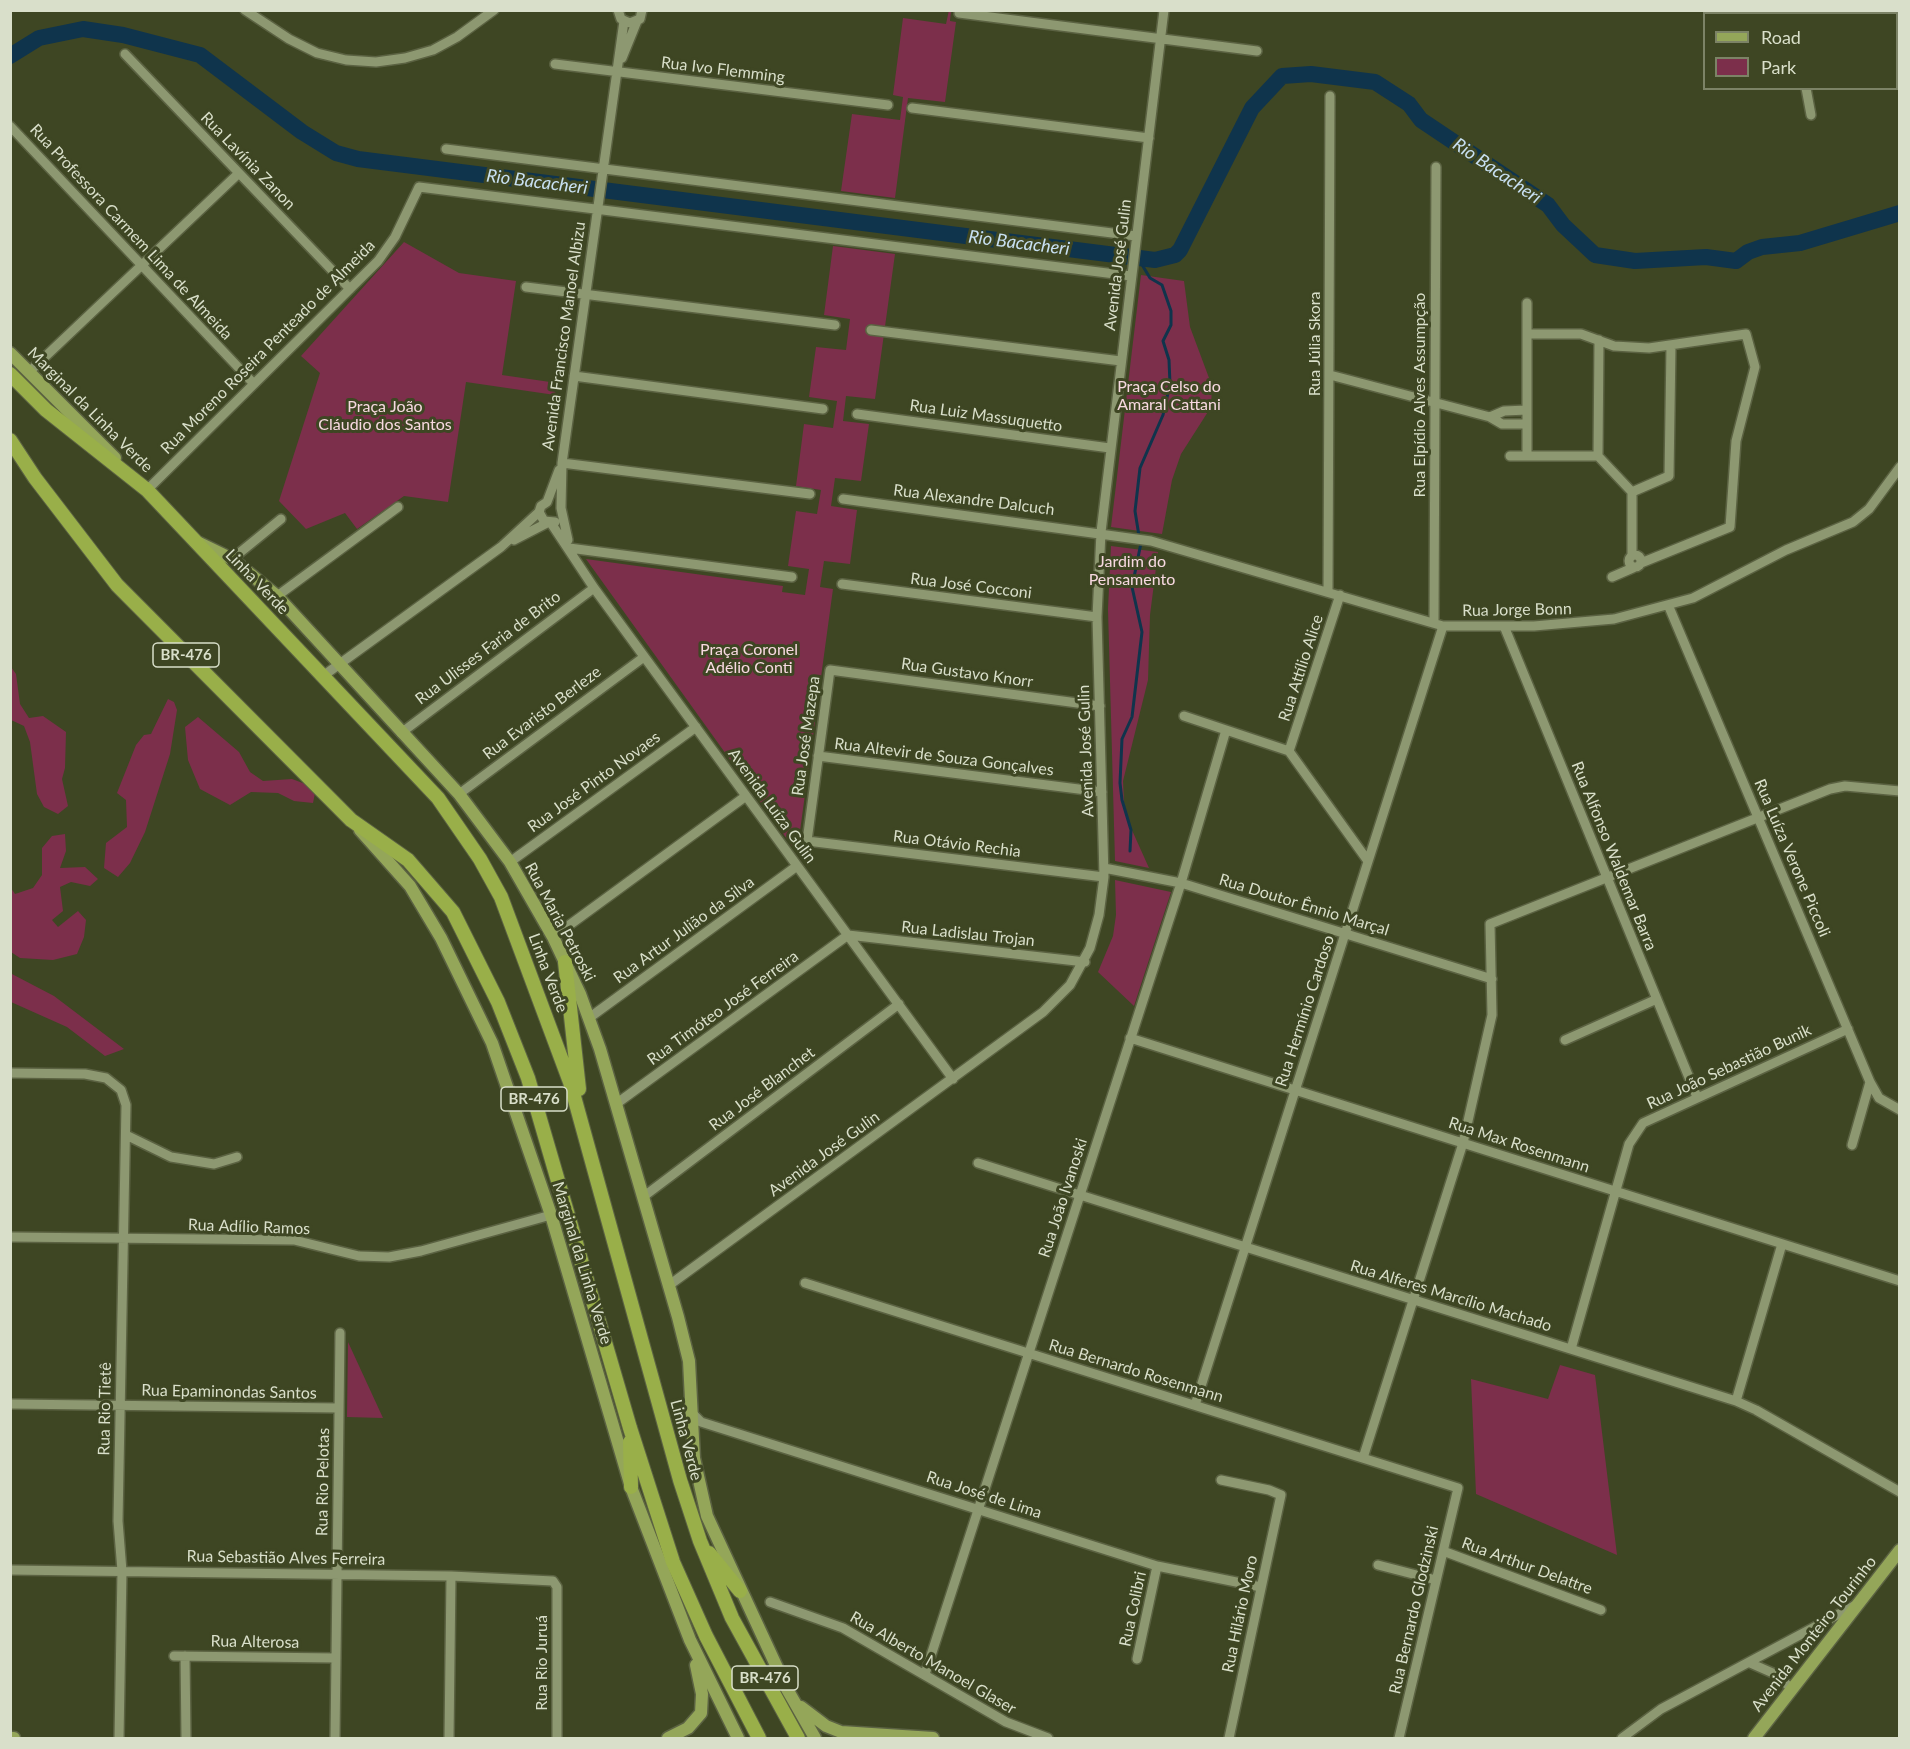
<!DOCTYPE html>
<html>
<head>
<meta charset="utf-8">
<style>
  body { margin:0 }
  #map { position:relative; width:1910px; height:1749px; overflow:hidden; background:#3e4623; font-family:Lato,sans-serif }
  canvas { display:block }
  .frame { position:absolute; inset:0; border:12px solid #d9dfca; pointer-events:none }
  .legend { position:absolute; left:1703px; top:12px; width:195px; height:78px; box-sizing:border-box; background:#3e4623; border:2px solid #7c8366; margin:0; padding:8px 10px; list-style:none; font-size:18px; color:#d9dfca }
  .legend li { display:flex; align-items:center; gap:12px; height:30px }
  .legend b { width:30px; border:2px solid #7c8366 }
</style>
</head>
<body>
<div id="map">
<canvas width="1910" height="1749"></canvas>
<div class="frame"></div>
<ul class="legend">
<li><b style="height:8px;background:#94a659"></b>Road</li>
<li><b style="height:16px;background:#7c2f4b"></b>Park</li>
</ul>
</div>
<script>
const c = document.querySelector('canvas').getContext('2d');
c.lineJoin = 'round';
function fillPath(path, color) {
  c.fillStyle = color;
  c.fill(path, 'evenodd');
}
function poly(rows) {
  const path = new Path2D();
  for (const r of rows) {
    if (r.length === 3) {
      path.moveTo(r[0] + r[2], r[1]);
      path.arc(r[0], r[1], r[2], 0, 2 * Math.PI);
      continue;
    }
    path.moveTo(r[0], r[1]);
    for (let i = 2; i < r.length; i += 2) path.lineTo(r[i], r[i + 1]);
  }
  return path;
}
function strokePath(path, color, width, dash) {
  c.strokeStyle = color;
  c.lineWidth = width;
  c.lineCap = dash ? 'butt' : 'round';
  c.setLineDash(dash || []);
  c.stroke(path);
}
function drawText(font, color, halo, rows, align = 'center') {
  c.font = font + ' Lato,sans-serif';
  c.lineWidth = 6;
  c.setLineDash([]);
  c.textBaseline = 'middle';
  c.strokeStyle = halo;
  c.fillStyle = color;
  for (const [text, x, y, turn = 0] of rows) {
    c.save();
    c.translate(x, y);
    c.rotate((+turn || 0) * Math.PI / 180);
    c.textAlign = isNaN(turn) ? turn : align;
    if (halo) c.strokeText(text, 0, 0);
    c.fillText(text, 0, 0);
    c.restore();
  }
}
const green = poly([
  [949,10,951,11,950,21,956,22,945,102,908,98,895,198,841,191,852,114,900,120,903,97,893,95,903,18,946,24],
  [404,242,459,273,516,281,502,375,557,383,555,395,466,382,448,502,404,496,357,529,345,513,306,529,279,501,320,373,301,356],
  [833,246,895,254,875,399,846,396,843,421,869,424,861,481,835,478,831,506,857,510,850,564,824,561,820,587,833,589,797,853,586,559,783,586,782,592,805,595,809,569,788,566,796,511,817,514,821,490,796,486,804,424,833,428,837,401,809,397,816,347,846,350,850,319,824,315],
  [1141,275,1184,281,1190,327,1212,386,1211,407,1181,454,1172,480,1162,534,1111,527],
  [1111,546,1158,552,1150,615,1148,680,1123,781,1124,803,1131,828,1149,868,1115,861,1108,609],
  [11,667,16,674,20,704,29,718,43,716,66,732,65,768,62,779,68,806,58,814,44,807,37,794,30,742,24,726,11,720],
  [168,699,174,702,177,710,170,754,145,832,130,863,118,877,104,868,106,843,127,827,126,800,117,793,136,745,144,735,151,734],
  [198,717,239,752,250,772,263,781,292,779,316,788,313,803,294,801,278,793,251,792,230,805,200,789,188,760,185,727],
  [65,834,66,851,60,868,85,867,98,879,90,886,71,882,60,887,63,911,52,920,58,927,78,911,86,920,84,937,77,954,53,960,20,958,11,952,11,888,15,894,33,888,42,875,42,848,52,836],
  [1115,880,1171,892,1134,1006,1098,972,1113,936,1116,915],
  [10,973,54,996,124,1049,105,1056,67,1027,11,1002],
  [348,1342,383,1418,347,1417],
  [1560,1365,1595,1375,1617,1555,1476,1494,1471,1379,1548,1399]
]);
const stream = poly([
  [1138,258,1150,278,1162,285,1171,311,1171,325,1163,341,1169,360,1170,384,1163,415,1140,468,1135,511,1139,536],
  [1130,851,1131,830,1122,800,1120,783,1122,739,1132,717,1142,632,1132,587,1141,543]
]);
const river = poly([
  [10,56,39,38,83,29,123,35,200,55,302,132,336,153,358,159,1155,260,1175,255,1180,250,1252,108,1282,76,1311,74,1375,82,1409,104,1421,120,1548,205,1563,225,1595,255,1635,261,1706,257,1736,261,1748,252,1762,247,1800,243,1900,213]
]);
const minor = poly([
  [245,10,289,39,317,53,346,60,376,62,405,58,433,50,457,37,494,10],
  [618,10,621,19,630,23,640,19,642,10],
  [1790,10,1790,14],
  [959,13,1257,51],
  [125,54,350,289],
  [622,58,637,21],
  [555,64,888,105],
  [1806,88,1811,115],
  [912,108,1149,138],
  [10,126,254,384],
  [446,149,1136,236],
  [526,287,835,325],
  [871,330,1121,361],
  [1527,334,1581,334,1614,346,1649,348,1746,334,1755,367,1736,441,1730,527,1641,563],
  [29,372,239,173],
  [1330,375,1490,417,1502,424,1527,424],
  [574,376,823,409],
  [857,414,1110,448],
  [1490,417,1504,411,1527,410],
  [1510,456,1598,456,1632,492,1632,556],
  [1527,456,1527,303],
  [1598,456,1599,340],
  [562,463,810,494],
  [147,490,378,261,395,237,419,187,1131,276],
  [1632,492,1669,476,1671,346],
  [843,499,1151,541,1443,626,1534,626,1614,619,1693,598,1786,550,1853,522,1869,509,1900,467],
  [555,522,544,521,539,512,541,506,547,502,559,470],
  [551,523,594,588,953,1079],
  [514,540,547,523],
  [568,540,561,508,562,463,624,21],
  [569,548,792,577],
  [1635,561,6],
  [232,559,281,519],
  [1612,577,1635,567],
  [842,584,1097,617],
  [1328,591,1330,96],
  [277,596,398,507],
  [1669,607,1870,1082,1879,1098,1900,1110],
  [1434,623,1436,167],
  [1504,626,1697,1097],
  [323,676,501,547,539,512],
  [1100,706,830,670,807,841,1104,877],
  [1184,716,1289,751,1368,861],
  [401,733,594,588],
  [1289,751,1340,595],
  [818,756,1102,792],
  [459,794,644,657],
  [510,862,696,727],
  [1104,868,1181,883,1492,979],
  [553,937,746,796],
  [589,1018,797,866],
  [1130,1038,1900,1281],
  [1565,1040,1657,999],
  [10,1073,85,1074,106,1078,121,1090,126,1105,118,1521,122,1571,119,1738],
  [616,1104,848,935,1085,962],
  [126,1135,171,1157,214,1164,237,1157],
  [1852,1145,1870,1082],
  [978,1163,1736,1401,1756,1410,1900,1492],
  [643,1197,899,1004],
  [10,1237,294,1240,359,1256,389,1257,421,1251,551,1215],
  [805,1283,1458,1488,1399,1738],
  [668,1286,1043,1012,1070,985,1090,948,1099,915,1104,877,1097,617,1101,532,1164,10],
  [1571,1349,1629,1144,1643,1123,1848,1029],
  [1736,1401,1782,1244],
  [10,1404,339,1408],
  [1195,1405,1443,626],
  [692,1413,701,1422,1157,1566,1261,1587],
  [1363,1458,1463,1143,1492,1015,1490,924,1830,789,1845,786,1900,791],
  [1221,1480,1269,1490,1281,1495,1229,1738],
  [1443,1551,1601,1610],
  [1378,1565,1436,1580],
  [10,1570,451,1576,553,1581,557,1587,557,1738],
  [770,1602,843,1628,1006,1722,1048,1738],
  [174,1656,336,1658],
  [185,1656,186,1738],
  [1137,1659,1157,1566],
  [1750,1663,1775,1674,1792,1689],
  [925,1674,1181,883,1226,730],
  [335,1738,340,1333],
  [449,1738,451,1576],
  [1622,1738,1661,1709,1854,1606]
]);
const major = poly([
  [10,353,115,458],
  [199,543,232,559,277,596,459,794,510,862,553,937,580,994,600,1049,678,1317,689,1361,694,1458,707,1516,787,1689,815,1738],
  [360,830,410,886,441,938,492,1043,551,1215,631,1487,690,1640,738,1738],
  [801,1707,826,1726,841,1732,933,1738],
  [10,1738,14,1738],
  [668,1738,688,1728,701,1713,702,1694,696,1665],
  [1754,1738,1900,1550]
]);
const highway = poly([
  [10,374,46,410,147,490,438,798,480,859,501,897,570,1082,680,1480,700,1541,732,1618,798,1738],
  [10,440,35,478,117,585,351,820,408,860,453,912,498,1002,528,1078,630,1428,673,1562,706,1636,759,1738],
  [565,962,579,1089],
  [630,1442,631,1487],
  [709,1553,740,1591]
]);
const shields = [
  [186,655,66],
  [534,1099,66],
  [765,1678,66]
];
const shieldNames = [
  ["BR-476",186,655],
  ["BR-476",534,1099],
  ["BR-476",765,1678]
];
const streetNames = [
  ["Rua Ivo Flemming",723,70,7],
  ["Rua Lavínia Zanon",248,161,46],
  ["Rua Professora Carmem Lima de Almeida",131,232,47],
  ["Avenida José Gulin",1118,265,-83],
  ["Avenida Francisco Manoel Albizu",564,336,-82],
  ["Rua Júlia Skora",1315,344,-90],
  ["Rua Moreno Roseira Penteado de Almeida",268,347,-45],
  ["Rua Elpídio Alves Assumpção",1420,395,-90],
  ["Marginal da Linha Verde",90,410,45],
  ["Rua Luiz Massuquetto",986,416,8],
  ["Rua Alexandre Dalcuch",974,500,7],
  ["Linha Verde",257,582,46],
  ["Rua José Cocconi",971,586,7],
  ["Rua Jorge Bonn",1517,610,-1],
  ["Rua Ulisses Faria de Brito",488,648,-37],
  ["Rua Attílio Alice",1301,668,-72],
  ["Rua Gustavo Knorr",967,673,8],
  ["Rua Evaristo Berleze",542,713,-37],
  ["Rua José Mazepa",806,736,-82],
  ["Avenida José Gulin",1086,751,-92],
  ["Rua Altevir de Souza Gonçalves",944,757,7],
  ["Rua José Pinto Novaes",594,782,-36],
  ["Avenida Luíza Gulin",772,806,54],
  ["Rua Otávio Rechia",957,844,7],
  ["Rua Alfonso Waldemar Barra",1614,856,68],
  ["Rua Luíza Verone Piccoli",1792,858,67],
  ["Rua Doutor Ênnio Marçal",1304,905,17],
  ["Rua Maria Petroski",560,922,62],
  ["Rua Artur Julião da Silva",684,930,-36],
  ["Rua Ladislau Trojan",968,934,6],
  ["Linha Verde",548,973,69],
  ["Rua Timóteo José Ferreira",723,1008,-36],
  ["Rua Hermínio Cardoso",1305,1011,-72],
  ["Rua João Sebastião Bunik",1729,1067,-25],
  ["Rua José Blanchet",762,1089,-37],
  ["Rua Max Rosenmann",1519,1145,18],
  ["Avenida José Gulin",824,1154,-36],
  ["Rua João Ivanoski",1063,1198,-72],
  ["Rua Adílio Ramos",249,1227,2],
  ["Marginal da Linha Verde",582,1263,73],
  ["Rua Alferes Marcílio Machado",1451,1296,17],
  ["Rua Bernardo Rosenmann",1136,1371,17],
  ["Rua Epaminondas Santos",229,1392,1],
  ["Rua Rio Tietê",105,1409,-89],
  ["Linha Verde",686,1440,75],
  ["Rua Rio Pelotas",323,1482,-89],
  ["Rua José de Lima",984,1495,18],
  ["Rua Sebastião Alves Ferreira",286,1558,1],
  ["Rua Arthur Delattre",1527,1566,20],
  ["Rua Colibri",1133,1609,-78],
  ["Rua Bernardo Glodzinski",1414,1610,-77],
  ["Rua Hilário Moro",1240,1614,-78],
  ["Avenida Monteiro Tourinho",1814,1634,-52],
  ["Rua Alterosa",255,1642,1],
  ["Rua Rio Juruá",542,1663,-90],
  ["Rua Alberto Manoel Glaser",933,1663,30]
];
const parkNames = [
  ["Praça Celso do",1169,387],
  ["Amaral Cattani",1169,405],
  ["Praça João",385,407],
  ["Cláudio dos Santos",385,425],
  ["Jardim do",1132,562],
  ["Pensamento",1132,580],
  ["Praça Coronel",749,650],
  ["Adélio Conti",749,668]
];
const waterNames = [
  ["Rio Bacacheri",1497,171,34],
  ["Rio Bacacheri",537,182,7],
  ["Rio Bacacheri",1019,243,7]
];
fillPath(green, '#7c2f4b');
strokePath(stream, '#0f344c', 3);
strokePath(river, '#0f344c', 16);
strokePath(minor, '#5b6242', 12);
strokePath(major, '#5b6242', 15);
strokePath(highway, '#5b6242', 16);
strokePath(minor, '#8d9871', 9);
strokePath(major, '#94a659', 12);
strokePath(highway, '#99af49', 14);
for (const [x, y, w] of shields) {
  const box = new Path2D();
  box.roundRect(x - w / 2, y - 12, w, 24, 4.5);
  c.fillStyle = '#3e4623';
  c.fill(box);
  strokePath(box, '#d9dfca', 1.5);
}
drawText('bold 15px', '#d9dfca', null, shieldNames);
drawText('16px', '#d9dfca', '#3e4623', streetNames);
drawText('16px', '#f8d9e1', '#3e4623', parkNames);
drawText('italic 18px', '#c8e0f2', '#3e4623', waterNames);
</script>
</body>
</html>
